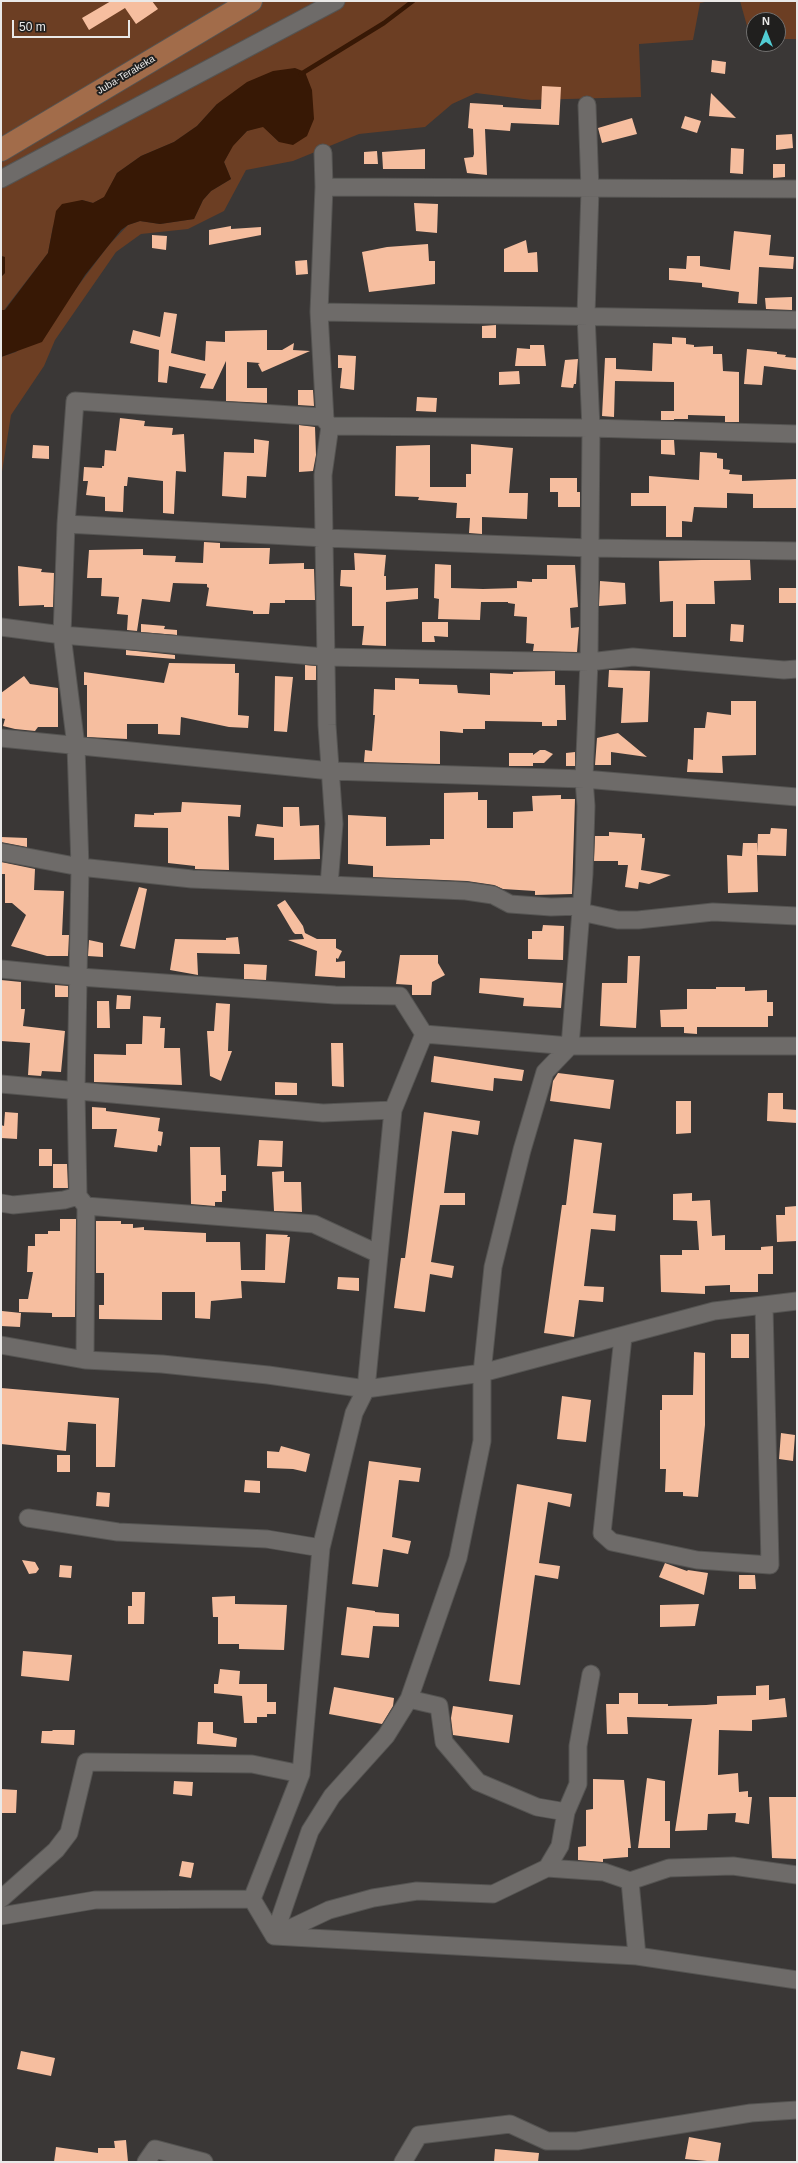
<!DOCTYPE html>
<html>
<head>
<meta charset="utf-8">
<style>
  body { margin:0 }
  #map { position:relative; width:798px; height:2163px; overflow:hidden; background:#3a3736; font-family:Arial,sans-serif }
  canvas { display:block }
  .frame { position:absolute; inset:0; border:2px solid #eae9e8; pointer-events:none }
  .north { position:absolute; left:746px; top:12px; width:40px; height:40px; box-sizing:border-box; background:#201f1e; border:1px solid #71706f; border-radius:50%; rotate:0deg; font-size:11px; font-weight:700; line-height:16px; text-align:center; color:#eae9e8 }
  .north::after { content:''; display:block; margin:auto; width:14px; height:18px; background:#51ccd3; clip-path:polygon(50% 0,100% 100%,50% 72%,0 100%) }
  .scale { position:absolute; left:12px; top:20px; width:118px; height:18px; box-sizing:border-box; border:2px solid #eae9e8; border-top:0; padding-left:5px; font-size:12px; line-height:14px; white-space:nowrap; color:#eae9e8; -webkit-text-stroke:3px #201f1e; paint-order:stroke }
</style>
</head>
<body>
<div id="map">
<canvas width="798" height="2163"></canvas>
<div class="frame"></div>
<div class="north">N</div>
<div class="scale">50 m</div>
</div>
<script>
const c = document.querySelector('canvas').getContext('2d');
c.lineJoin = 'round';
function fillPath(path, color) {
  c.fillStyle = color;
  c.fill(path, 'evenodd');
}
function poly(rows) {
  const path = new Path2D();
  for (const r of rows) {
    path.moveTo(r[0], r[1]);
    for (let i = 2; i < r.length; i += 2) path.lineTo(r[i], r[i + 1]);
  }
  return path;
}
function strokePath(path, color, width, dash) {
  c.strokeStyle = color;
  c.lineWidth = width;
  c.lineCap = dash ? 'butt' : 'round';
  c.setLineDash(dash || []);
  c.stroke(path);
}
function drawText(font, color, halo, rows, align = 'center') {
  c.font = font + ' Arial,sans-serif';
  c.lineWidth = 4;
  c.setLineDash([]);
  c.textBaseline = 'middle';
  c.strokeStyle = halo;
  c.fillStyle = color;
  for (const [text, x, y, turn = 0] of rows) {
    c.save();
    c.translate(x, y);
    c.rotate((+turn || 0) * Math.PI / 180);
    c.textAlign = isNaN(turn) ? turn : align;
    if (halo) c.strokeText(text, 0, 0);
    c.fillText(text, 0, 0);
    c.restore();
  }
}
const green = poly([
  [1,1,710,1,700,3,693,40,639,44,641,97,531,100,476,93,452,104,425,127,359,134,293,161,246,170,224,211,188,229,141,234,116,252,55,340,44,366,11,415,1,478,1,357,16,352,72,294,108,246,128,225,140,221,160,224,194,219,203,200,211,191,231,179,224,162,232,146,247,131,263,126,279,142,307,136,217,104,197,126,174,142,141,156,117,173,105,197,93,203,82,200,53,226,48,253,4,310,1,310,1,277,5,273,5,257,1,256],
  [740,1,797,1,797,39,778,39,778,20,754,20,754,39,751,40]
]);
const water = poly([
  [295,68,305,72,312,90,314,119,307,136,293,145,279,142,263,127,247,131,233,146,224,162,231,179,211,191,203,200,194,219,160,224,140,221,128,225,121,230,85,275,42,342,1,357,1,310,5,310,48,253,56,211,62,204,82,200,93,203,104,197,117,173,141,156,174,142,197,126,217,104,247,82,273,71],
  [1,256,5,257,5,273,1,277]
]);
const stream = poly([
  [301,74,384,23,413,1]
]);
const building = poly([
  [111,1,152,1,158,9,136,24,125,8,89,30,82,18],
  [712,60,726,62,725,74,711,72],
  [542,86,561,87,559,125,511,123,510,131,485,129,487,175,467,173,464,158,473,157,474,154,473,129,468,128,470,103,503,105,503,107,541,109],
  [711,93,736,118,709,116],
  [685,116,701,121,697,133,681,128],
  [632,118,637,134,602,143,598,128],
  [792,134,793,148,776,150,776,135],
  [731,148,744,149,743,174,730,173],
  [425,149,425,169,383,169,382,152],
  [377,151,378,164,364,164,364,152],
  [773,164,785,164,785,177,773,178],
  [414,203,438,204,437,233,416,231],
  [231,226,231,229,261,227,261,235,209,245,209,230],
  [734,231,771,235,769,255,794,257,793,269,759,267,757,304,738,303,739,292,702,287,702,283,669,280,669,268,686,269,687,256,700,256,700,266,730,270],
  [152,235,167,236,166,250,152,248],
  [526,240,528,253,537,252,538,272,504,272,504,249],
  [428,244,429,261,435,261,435,284,369,292,362,252,387,247],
  [307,260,308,274,296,275,295,261],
  [792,297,792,310,766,309,765,298],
  [164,312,177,314,171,353,205,361,206,341,225,342,225,331,267,330,267,350,282,350,294,343,293,350,310,351,262,372,258,364,260,363,247,362,247,388,267,388,267,403,226,401,226,361,213,389,200,388,206,374,169,366,167,383,158,382,159,350,130,343,133,330,160,337],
  [496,325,496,338,482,338,482,326],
  [672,337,686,338,686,344,694,345,694,347,713,346,713,354,722,354,723,371,739,372,739,422,725,422,725,416,688,415,688,419,674,419,674,382,615,381,614,417,602,416,605,358,616,358,616,369,652,371,653,343,672,344],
  [530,345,544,345,546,366,515,366,517,348,530,349],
  [747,349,777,352,777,354,786,355,785,357,797,358,797,370,764,366,762,385,744,384],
  [338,355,356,356,354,390,340,388,342,368,338,368],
  [578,359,576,384,574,384,573,388,561,387,565,360],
  [519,371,520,384,499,385,499,372],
  [298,390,313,390,314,406,298,405],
  [417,397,437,398,436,412,416,411],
  [661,411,674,411,674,420,661,420],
  [120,418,145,421,144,426,173,428,172,435,184,434,186,472,176,471,174,514,163,513,163,481,128,477,127,486,124,486,123,512,105,511,105,497,86,495,88,481,83,481,84,467,102,468,102,466,104,466,105,450,116,451],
  [299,425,315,427,316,455,313,471,299,472],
  [254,439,269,441,266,477,247,476,246,498,222,496,224,452,254,453],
  [661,440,674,440,675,455,661,454],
  [471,444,513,448,509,493,528,493,527,519,482,517,482,534,469,533,470,518,456,518,457,503,418,500,419,497,395,496,396,446,430,445,430,487,466,487,466,474,471,474],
  [33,445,49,446,49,459,32,458],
  [700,452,717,453,717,458,723,459,723,469,730,470,729,474,742,475,742,481,797,479,797,508,753,508,753,494,727,493,727,508,694,507,692,522,682,521,682,537,666,537,666,506,631,506,631,493,649,493,649,476,699,480],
  [550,478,577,478,577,492,580,492,580,507,558,507,558,492,550,492],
  [204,542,220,543,220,548,270,548,269,564,304,563,304,569,314,569,315,600,285,600,285,603,270,603,269,614,253,614,253,611,206,606,209,588,207,587,207,584,173,583,170,602,142,599,137,631,127,630,128,615,117,614,119,597,101,596,102,578,87,578,89,550,143,549,143,555,176,556,175,562,203,563],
  [354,553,386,555,384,576,386,576,386,590,418,588,418,599,386,602,386,646,362,645,364,626,352,626,352,587,340,586,341,570,355,570],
  [701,560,750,560,751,580,714,581,715,604,686,604,686,637,673,637,673,601,660,602,659,561],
  [435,564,451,565,451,588,483,589,517,588,517,581,532,582,532,579,547,579,547,565,575,565,578,607,570,608,571,628,579,627,577,652,533,651,534,644,526,643,527,617,514,616,515,604,508,603,508,602,481,602,480,620,438,619,439,599,434,598],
  [18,566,42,569,41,572,54,573,53,607,44,607,44,605,19,606],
  [600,581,625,583,626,604,599,606],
  [779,588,797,588,797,603,779,603],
  [422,622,448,622,448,637,434,636,435,642,422,642],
  [141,624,165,626,164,629,177,630,177,635,141,632],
  [731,624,744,625,743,642,730,641],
  [126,650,175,655,175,659,126,655],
  [169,663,235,664,235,673,239,673,238,715,249,716,248,728,229,727,181,717,180,735,158,734,158,724,127,724,127,739,87,737,87,685,84,685,84,672,164,683],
  [305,665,316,666,316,680,305,680],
  [609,670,650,671,648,722,621,723,623,688,608,687],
  [555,671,555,685,565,685,566,720,557,720,557,726,542,726,542,722,485,721,485,729,463,729,463,733,440,731,440,764,364,762,365,750,372,751,375,715,373,715,374,689,395,690,395,678,419,679,419,684,457,685,458,693,490,695,490,673,513,674,513,672],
  [24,676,30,684,58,688,58,727,38,727,35,731,15,729,3,726,5,719,1,718,1,693],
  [275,676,293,677,287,732,274,731],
  [731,701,756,701,756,755,722,756,723,773,687,772,688,759,693,760,694,728,705,728,707,712,731,715],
  [618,733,647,757,611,752,611,765,595,765,597,738],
  [540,750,545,750,553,754,544,763,533,763,533,766,509,766,509,753,533,753,533,755],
  [575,752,575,766,566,766,566,753],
  [478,792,478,800,487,800,487,828,513,828,513,812,533,811,532,796,561,795,561,799,575,799,572,894,535,895,535,891,503,889,494,885,467,881,373,877,373,866,348,864,348,815,386,817,386,846,430,845,430,839,444,839,444,793],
  [182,802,241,805,240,817,228,816,229,870,195,869,195,866,168,863,168,828,134,827,135,814,154,815,154,813,181,812],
  [283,807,299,807,300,826,319,825,320,859,274,860,274,838,255,836,257,824,283,827],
  [771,828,787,829,786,856,757,855,758,892,728,893,727,855,742,856,743,843,757,843,757,853,758,834,770,834],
  [609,832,642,834,642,838,645,838,641,870,671,875,649,884,639,882,638,889,625,887,628,865,618,865,618,861,594,861,595,836,609,836],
  [1,837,27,838,27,847,1,842],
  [1,862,35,869,34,890,64,891,62,935,69,935,68,956,47,956,11,946,26,915,12,903,5,903,5,874,1,874],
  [139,887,147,889,135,949,120,946],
  [285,900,303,926,305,933,317,939,336,939,336,948,342,951,338,959,336,958,336,962,345,961,345,978,315,976,317,951,288,940,304,939,302,934,295,934,293,932,277,905],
  [543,925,564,926,563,960,528,959,528,939,532,939,532,931,542,931],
  [238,937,240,954,197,953,198,975,170,970,175,939,226,940,226,938],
  [89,940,103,943,103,957,88,956],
  [400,955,438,955,438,963,445,975,432,982,431,995,412,995,412,985,396,984],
  [628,956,640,956,636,1028,600,1026,602,983,627,983],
  [244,964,267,965,266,980,244,979],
  [480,978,563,983,561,1008,523,1006,524,998,479,993],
  [1,980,21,982,21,1009,25,1009,23,1026,65,1031,61,1072,42,1071,41,1076,28,1075,30,1043,1,1041],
  [55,985,68,986,68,997,55,997],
  [716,987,745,987,745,991,767,990,767,1002,773,1002,773,1016,768,1016,768,1027,697,1027,697,1034,684,1033,684,1027,661,1027,660,1010,687,1009,687,989,716,989],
  [117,995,131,996,130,1009,116,1009],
  [97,1001,109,1001,110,1028,97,1028],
  [216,1003,230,1004,228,1051,232,1051,221,1081,210,1076,207,1031,214,1031],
  [143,1016,161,1017,160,1028,165,1028,164,1048,180,1048,182,1085,94,1082,94,1054,126,1055,126,1044,142,1044],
  [331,1043,343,1043,344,1087,332,1086],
  [434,1056,524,1070,522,1081,494,1078,493,1091,431,1082],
  [558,1073,614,1080,610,1109,550,1101,553,1081],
  [275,1082,297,1083,297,1095,275,1095],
  [768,1093,783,1093,783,1109,797,1110,797,1123,767,1121],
  [676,1101,691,1101,691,1133,676,1134],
  [92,1107,106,1108,106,1111,160,1118,158,1131,163,1132,161,1146,158,1145,157,1152,114,1147,117,1129,92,1129],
  [5,1112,18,1113,17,1139,1,1138,1,1125,4,1126],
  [424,1112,480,1121,478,1135,452,1131,444,1193,465,1193,465,1205,440,1205,431,1262,454,1266,452,1278,430,1274,425,1312,394,1308,401,1258,405,1258],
  [574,1139,602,1143,593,1213,616,1215,615,1231,591,1229,584,1286,604,1287,603,1302,579,1300,574,1337,544,1333,562,1205,566,1205],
  [259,1140,283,1141,282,1167,257,1166],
  [190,1147,220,1147,221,1175,226,1175,226,1191,222,1191,222,1202,215,1202,215,1206,191,1204],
  [39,1149,52,1149,52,1166,39,1166],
  [53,1164,67,1164,68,1188,53,1188],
  [284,1171,284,1182,301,1182,302,1212,274,1211,272,1172],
  [692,1193,692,1201,710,1200,712,1236,725,1235,725,1250,761,1250,761,1247,773,1246,773,1274,758,1274,758,1292,730,1292,730,1285,705,1286,705,1294,661,1292,660,1255,682,1255,682,1250,699,1250,697,1221,673,1220,673,1194],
  [797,1206,797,1241,777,1242,776,1215,785,1215,785,1207],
  [60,1219,76,1219,75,1317,52,1317,52,1313,19,1312,19,1299,28,1299,33,1272,27,1272,28,1246,35,1246,35,1234,48,1234,48,1231,60,1231],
  [96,1221,121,1221,121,1224,133,1224,133,1228,144,1227,144,1230,206,1233,206,1242,240,1242,241,1270,265,1270,266,1234,288,1235,287,1237,290,1237,285,1283,241,1281,242,1298,211,1301,210,1319,195,1318,195,1292,162,1292,162,1320,99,1319,99,1305,104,1305,104,1273,96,1273],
  [338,1277,359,1278,359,1291,337,1289],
  [2,1311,21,1313,20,1327,1,1326],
  [731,1334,749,1334,749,1358,731,1358],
  [694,1352,705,1353,705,1425,698,1497,683,1496,683,1492,665,1492,666,1469,660,1469,660,1410,662,1410,662,1395,693,1395],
  [1,1388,119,1398,115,1467,96,1467,96,1424,68,1422,66,1451,1,1444],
  [562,1396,591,1400,586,1442,557,1439],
  [781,1433,795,1435,793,1461,779,1459],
  [281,1446,310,1454,306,1472,293,1469,267,1468,267,1451,279,1452],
  [57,1455,70,1455,70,1472,57,1472],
  [369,1461,421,1468,419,1482,399,1480,392,1537,411,1541,408,1554,383,1549,378,1587,352,1584],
  [245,1480,260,1481,260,1493,244,1492],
  [517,1484,572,1494,570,1507,548,1502,539,1563,560,1566,558,1579,535,1575,520,1685,489,1681],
  [97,1492,110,1493,109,1507,96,1506],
  [22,1560,35,1562,39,1569,36,1573,29,1574],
  [665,1563,687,1571,688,1570,708,1573,704,1595,659,1577],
  [60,1565,72,1566,71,1578,59,1577],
  [739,1575,755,1575,756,1589,739,1589],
  [132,1592,145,1592,144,1624,128,1624,128,1606,132,1606],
  [235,1596,235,1604,287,1605,284,1650,239,1649,239,1644,218,1644,218,1617,213,1617,212,1597],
  [699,1604,695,1626,660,1627,660,1605],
  [347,1607,375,1611,375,1612,399,1614,399,1627,373,1626,369,1658,341,1655],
  [23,1651,72,1655,69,1681,21,1676],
  [220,1669,240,1671,239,1684,267,1684,267,1702,276,1702,276,1714,267,1714,267,1717,257,1717,257,1723,244,1723,242,1696,214,1693,214,1684,218,1684],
  [769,1685,769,1700,785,1698,787,1717,752,1720,752,1731,719,1730,718,1775,738,1773,739,1792,748,1791,748,1797,752,1797,749,1824,735,1822,736,1813,708,1814,707,1830,675,1831,692,1719,627,1717,628,1734,607,1734,606,1704,619,1704,619,1693,638,1693,638,1704,668,1704,668,1706,706,1705,717,1704,717,1696,756,1695,756,1686],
  [334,1687,394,1698,393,1706,382,1724,329,1714],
  [453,1706,513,1715,509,1743,453,1735,451,1718],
  [198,1722,213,1722,213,1733,237,1738,236,1747,197,1744],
  [53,1730,75,1730,74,1745,41,1743,42,1731,52,1731],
  [647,1778,665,1781,665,1821,670,1821,670,1848,638,1848],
  [593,1779,624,1780,631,1848,628,1848,628,1857,603,1859,603,1862,578,1860,578,1847,586,1846,586,1810,593,1809],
  [174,1781,193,1782,192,1796,173,1794],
  [1,1789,17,1790,16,1813,1,1813],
  [769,1797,797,1797,797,1859,772,1858],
  [182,1861,194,1863,191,1878,179,1876],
  [21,2051,55,2058,51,2076,17,2069],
  [689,2137,721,2143,718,2162,685,2159],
  [126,2140,128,2162,54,2162,56,2147,98,2153,98,2148,115,2148,114,2141],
  [495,2149,539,2153,538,2162,494,2162]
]);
const minor = poly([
  [587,105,590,190,586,315,591,428,589,662,584,779,586,806,584,874,570,1046,545,1072,522,1150,493,1267,482,1373,482,1441,458,1558,409,1699,386,1736,332,1796,310,1831,274,1936,329,1910,373,1898,417,1891,493,1894,547,1868,560,1846,566,1812,578,1784,578,1746,591,1674],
  [323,153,324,187,319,312,325,420,330,426,323,475,327,725,334,824,329,885],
  [1,179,336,1],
  [324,187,797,189],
  [319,312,797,320],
  [330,426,591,428,797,434],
  [66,524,325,538,590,548,797,551],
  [1,627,62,635,325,657,589,662,633,657,784,670,797,669],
  [1,738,331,771,584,779,797,797],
  [1,852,80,867,192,879,466,891,493,895,510,904,551,907,581,906],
  [581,912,618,920,638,920,713,912,797,916],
  [1,969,80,977,335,995,400,996,424,1034],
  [1,1084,323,1113,393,1110,424,1034,570,1046,797,1046],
  [393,1110,366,1389,482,1373,714,1311,797,1301],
  [1,1203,13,1205,64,1200,78,1196],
  [86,1206,314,1224,379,1254],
  [623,1337,602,1533,612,1542,697,1560,770,1565,764,1306],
  [1,1345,85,1360,162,1364,268,1375,366,1389,354,1413,321,1548,301,1774,252,1899],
  [85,1360,86,1206,78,1196,76,1091,80,867,76,746,62,635,66,524,75,401,323,417,325,420],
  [28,1518,118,1532,267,1539,321,1548],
  [409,1699,439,1706,444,1742,478,1782,537,1807,566,1812],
  [547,1868,604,1872,630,1881],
  [1,1899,56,1850,69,1833,86,1762,252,1764,301,1774],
  [1,1916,95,1900,252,1899,274,1936,637,1956,797,1980],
  [637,1956,630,1881,669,1868,733,1866,797,1875],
  [146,2162,155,2149,204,2162],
  [403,2162,419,2135,510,2124,547,2141,577,2141,751,2113,797,2110]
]);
const major = poly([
  [1,150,251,1]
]);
const streetNames = [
  ["Juba-Terakeka",126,75,-31]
];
fillPath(green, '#6c3e23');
fillPath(water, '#371805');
strokePath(stream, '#371805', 4.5);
fillPath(building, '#f6be9f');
strokePath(minor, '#555452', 19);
strokePath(major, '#555452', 24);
strokePath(minor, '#6e6b69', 17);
strokePath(major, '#a26c4a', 22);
drawText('10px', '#eae9e8', '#201f1e', streetNames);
</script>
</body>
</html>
